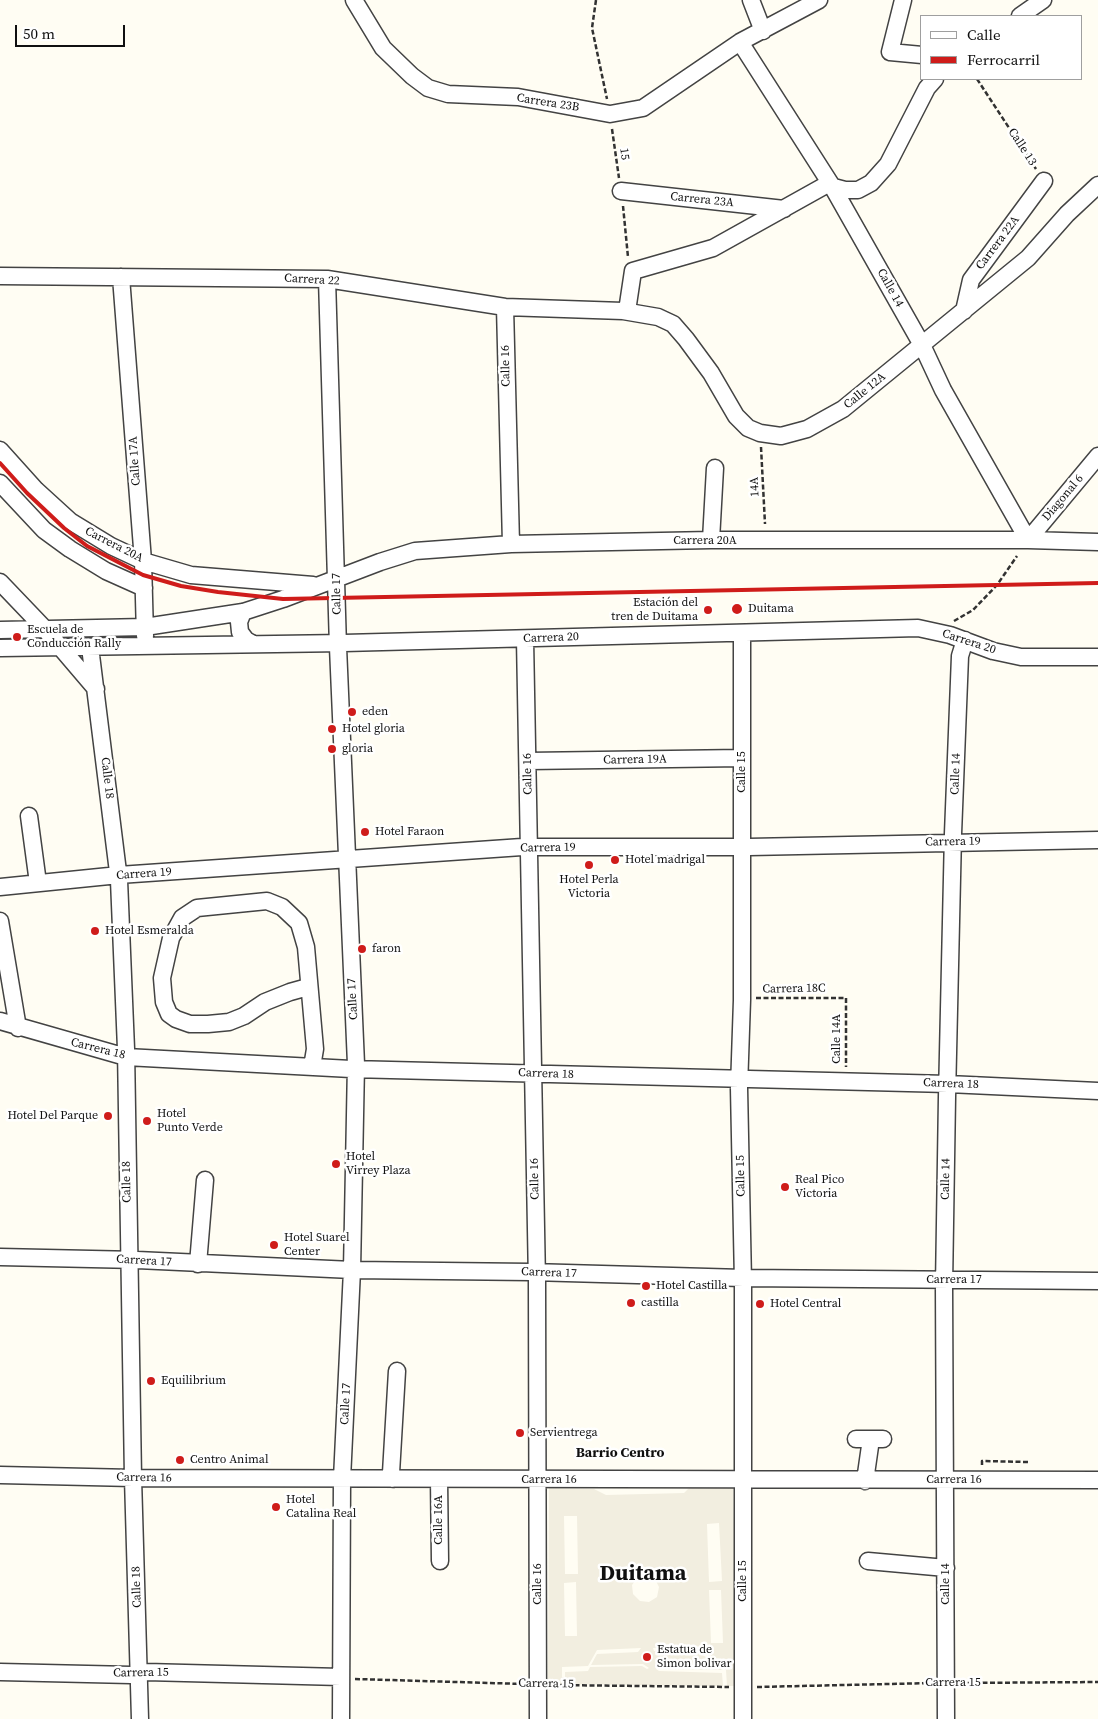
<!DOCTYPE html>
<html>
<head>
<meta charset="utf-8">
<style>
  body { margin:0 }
  #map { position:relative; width:1098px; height:1719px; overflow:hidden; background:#fffdf3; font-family:"Source Serif 4",serif }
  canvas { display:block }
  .legend { position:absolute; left:920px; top:15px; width:162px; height:65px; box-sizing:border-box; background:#fff; border:1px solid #9f9f9f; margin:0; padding:6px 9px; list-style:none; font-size:15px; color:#101010 }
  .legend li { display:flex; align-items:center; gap:10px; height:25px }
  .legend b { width:25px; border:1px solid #9f9f9f }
  .scale { position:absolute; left:15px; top:25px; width:110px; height:22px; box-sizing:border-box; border:2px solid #101010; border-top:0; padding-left:6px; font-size:15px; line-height:18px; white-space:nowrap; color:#101010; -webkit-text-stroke:4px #fff; paint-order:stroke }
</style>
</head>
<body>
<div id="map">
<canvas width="1098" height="1719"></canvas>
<ul class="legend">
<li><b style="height:6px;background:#fff"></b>Calle</li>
<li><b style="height:6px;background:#cf1c1a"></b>Ferrocarril</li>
</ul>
<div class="scale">50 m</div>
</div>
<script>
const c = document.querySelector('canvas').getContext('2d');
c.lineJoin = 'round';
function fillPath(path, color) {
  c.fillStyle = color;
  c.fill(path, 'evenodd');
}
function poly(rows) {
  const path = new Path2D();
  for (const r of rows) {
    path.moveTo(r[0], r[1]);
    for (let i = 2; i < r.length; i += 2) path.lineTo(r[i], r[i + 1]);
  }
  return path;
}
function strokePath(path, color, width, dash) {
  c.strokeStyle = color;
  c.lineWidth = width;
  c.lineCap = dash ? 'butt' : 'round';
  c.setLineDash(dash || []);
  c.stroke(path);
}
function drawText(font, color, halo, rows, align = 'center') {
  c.font = font + ' "Source Serif 4",serif';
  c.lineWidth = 5;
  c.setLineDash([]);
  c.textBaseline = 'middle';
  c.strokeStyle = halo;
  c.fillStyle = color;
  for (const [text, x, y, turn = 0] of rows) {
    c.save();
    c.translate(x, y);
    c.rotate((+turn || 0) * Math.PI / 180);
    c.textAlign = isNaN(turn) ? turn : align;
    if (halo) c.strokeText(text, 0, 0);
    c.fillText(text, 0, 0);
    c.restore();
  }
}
const plaza = poly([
  [690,1487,733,1487,738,1686,727,1686,726,1670,697,1646,653,1648,654,1651,695,1649,723,1670,656,1669,659,1671,722,1673,723,1686,548,1684,549,1488,594,1489,606,1495,684,1493],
  [564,1516,577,1516,578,1574,565,1574],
  [719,1523,722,1581,709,1582,707,1524],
  [647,1574,655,1579,659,1587,657,1597,649,1602,640,1601,633,1594,632,1585,638,1577],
  [576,1582,577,1636,565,1636,564,1583],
  [709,1590,721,1590,723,1643,711,1643],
  [641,1648,638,1652,597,1654,591,1665,643,1664,649,1668,647,1669,642,1666,590,1667,588,1671,565,1672,565,1677,562,1677,562,1667,588,1666,597,1650]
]);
const path = poly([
  [596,0,592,28,607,99],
  [977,79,1036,169],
  [612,129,619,178],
  [623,206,628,257],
  [761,447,765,524],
  [954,621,973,610,997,585,1017,556],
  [756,998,846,998,846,1067],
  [982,1465,982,1461,1028,1462,1028,1464],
  [355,1679,524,1684],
  [960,1683,1098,1682],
  [552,1685,729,1687],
  [757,1687,932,1683]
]);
const minor = poly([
  [354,0,383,48,412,76,428,88,448,94,518,97,610,114,643,108,740,42,819,0],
  [751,0,763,31],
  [903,0,890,52,922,55],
  [1020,16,1043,0],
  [740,42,832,186,922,345,943,390,1028,540],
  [621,191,784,209],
  [0,276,327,279,505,307,623,311,658,317,673,324,686,339,711,373,736,416,748,428,760,433,781,436,807,429,843,409,1028,258,1067,214,1098,185],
  [121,277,143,561,145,636],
  [327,279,338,647,356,1064,352,1270,342,1479,341,1719],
  [505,307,511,544],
  [627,311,633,271,713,248,826,185,845,190,858,190,871,183,888,164,927,88,935,79],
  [964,311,971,280,1044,181],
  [0,450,36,490,70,521,111,546,143,561,191,575,313,585],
  [0,483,44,530,70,549,106,571,144,588],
  [711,540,715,468],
  [1028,540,1098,456],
  [0,582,44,628,96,689],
  [243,612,239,622,240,632,246,640,253,644],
  [0,630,145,627,243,612,283,599,380,562,415,551,511,544,711,540,1028,540,1098,542],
  [742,634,742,1000,739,1088,743,1282,743,1719],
  [525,639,537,1282,538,1719],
  [90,647,119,880,126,1049,133,1478,140,1719],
  [0,648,344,643,918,628,950,635,993,651,1021,657,1098,657],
  [528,761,742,758],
  [29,816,38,883],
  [0,887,119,875,522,847,749,847,1098,840],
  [0,921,18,1028],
  [308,987,290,992,265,1002,244,1016,229,1022,208,1024,190,1024,176,1019,169,1014,164,1002,162,978,171,938,182,918,197,908,267,901,282,907,299,923,306,947,315,1049,312,1067],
  [0,1021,126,1057,351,1069,948,1084,1098,1091],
  [0,1257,137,1260,352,1270,531,1272,743,1278,1098,1281],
  [198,1264,205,1180],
  [856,1439,883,1439],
  [0,1475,133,1478,1098,1480],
  [393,1479,391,1473,397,1371],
  [439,1479,440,1561],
  [865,1481,871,1439],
  [868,1561,946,1568],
  [0,1672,131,1675,140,1672,146,1672,341,1677],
  [946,1719,944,1286,947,1097,953,834,960,656,965,640]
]);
const rail = poly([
  [0,463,27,493,64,528,87,546,143,575,181,586,218,592,283,599,1098,583]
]);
const markers = [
  [737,609,6,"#cf1c1a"],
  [708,610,5,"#cf1c1a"],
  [17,637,5,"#cf1c1a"],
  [352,712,5,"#cf1c1a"],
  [332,729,5,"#cf1c1a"],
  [332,749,5,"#cf1c1a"],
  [365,832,5,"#cf1c1a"],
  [615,860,5,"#cf1c1a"],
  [589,865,5,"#cf1c1a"],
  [95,931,5,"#cf1c1a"],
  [362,949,5,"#cf1c1a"],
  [108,1116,5,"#cf1c1a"],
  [147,1121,5,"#cf1c1a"],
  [336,1164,5,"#cf1c1a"],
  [785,1187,5,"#cf1c1a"],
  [274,1245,5,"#cf1c1a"],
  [646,1286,5,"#cf1c1a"],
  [631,1303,5,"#cf1c1a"],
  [760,1304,5,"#cf1c1a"],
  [151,1381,5,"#cf1c1a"],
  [520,1433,5,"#cf1c1a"],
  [180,1460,5,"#cf1c1a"],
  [276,1507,5,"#cf1c1a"],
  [647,1657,5,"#cf1c1a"]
];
const streetNames = [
  ["Carrera 23B",548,103,9],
  ["Calle 13",1022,147,57],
  ["15",624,154,82],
  ["Carrera 23A",702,200,6],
  ["Carrera 22A",998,243,-53],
  ["Carrera 22",312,280,3],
  ["Calle 14",890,288,61],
  ["Calle 16",506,366,-91],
  ["Calle 12A",865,391,-39],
  ["Calle 17A",135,461,-94],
  ["14A",755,487,-93],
  ["Diagonal 6",1063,498,-50],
  ["Carrera 20A",705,541],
  ["Carrera 20A",114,545,27],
  ["Calle 17",337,594,-91],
  ["Carrera 20",551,638,-2],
  ["Carrera 20",969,642,18],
  ["Carrera 19A",635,760,-1],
  ["Calle 15",742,772,-90],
  ["Calle 16",528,774,-91],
  ["Calle 14",956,774,-88],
  ["Calle 18",107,778,83],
  ["Carrera 19",953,842,-1],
  ["Carrera 19",548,848,-1],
  ["Carrera 19",144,874,-4],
  ["Carrera 18C",794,989,-1],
  ["Calle 17",353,999,-93],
  ["Calle 14A",837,1039,-90],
  ["Carrera 18",98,1049,14],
  ["Carrera 18",546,1074,2],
  ["Carrera 18",951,1084,2],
  ["Calle 15",741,1176,-91],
  ["Calle 16",535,1179,-91],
  ["Calle 14",946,1179,-89],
  ["Calle 18",127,1182,-91],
  ["Carrera 17",144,1261,3],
  ["Carrera 17",549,1273,2],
  ["Carrera 17",954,1280],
  ["Calle 17",346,1404,-87],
  ["Carrera 16",144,1478,1],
  ["Carrera 16",549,1480],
  ["Carrera 16",954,1480],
  ["Calle 16A",439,1520,-90],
  ["Calle 15",743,1581,-90],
  ["Calle 16",538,1584,-90],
  ["Calle 14",946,1584,-90],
  ["Calle 18",137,1587,-92],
  ["Carrera 15",141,1673,-1],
  ["Carrera 15",953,1683],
  ["Carrera 15",546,1684,1]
];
const poiNames = [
  ["Estación del",698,603,"right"],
  ["tren de Duitama",698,617,"right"],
  ["Duitama",748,609],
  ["Escuela de",27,630],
  ["Conducción Rally",27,644],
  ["eden",362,712],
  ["Hotel gloria",342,729],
  ["gloria",342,749],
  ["Hotel Faraon",375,832],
  ["Hotel madrigal",625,860],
  ["Hotel Perla",589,880,"center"],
  ["Victoria",589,894,"center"],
  ["Hotel Esmeralda",105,931],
  ["faron",372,949],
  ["Hotel",157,1114],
  ["Punto Verde",157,1128],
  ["Hotel Del Parque",98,1116,"right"],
  ["Hotel",346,1157],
  ["Virrey Plaza",346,1171],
  ["Real Pico",795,1180],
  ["Victoria",795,1194],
  ["Hotel Suarel",284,1238],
  ["Center",284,1252],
  ["Hotel Castilla",656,1286],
  ["castilla",641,1303],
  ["Hotel Central",770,1304],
  ["Equilibrium",161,1381],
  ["Servientrega",530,1433],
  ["Centro Animal",190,1460],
  ["Hotel",286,1500],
  ["Catalina Real",286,1514],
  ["Estatua de",657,1650],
  ["Simon bolivar",657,1664]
];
const neighbourhoodNames = [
  ["Barrio Centro",620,1453]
];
const townNames = [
  ["Duitama",643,1574]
];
fillPath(plaza, '#f2eee0');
strokePath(minor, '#434343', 19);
strokePath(path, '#323232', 2.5, [5, 2.5]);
strokePath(minor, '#fff', 16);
strokePath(rail, '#cf1c1a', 4);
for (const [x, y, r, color] of markers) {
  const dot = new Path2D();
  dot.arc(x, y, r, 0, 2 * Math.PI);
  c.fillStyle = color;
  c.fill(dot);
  strokePath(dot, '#fff', 2);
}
drawText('12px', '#101010', '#fff', streetNames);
drawText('12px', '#101010', '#fff', poiNames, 'left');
drawText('bold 14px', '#101010', '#fff', neighbourhoodNames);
drawText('bold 22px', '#101010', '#fff', townNames);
</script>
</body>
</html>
